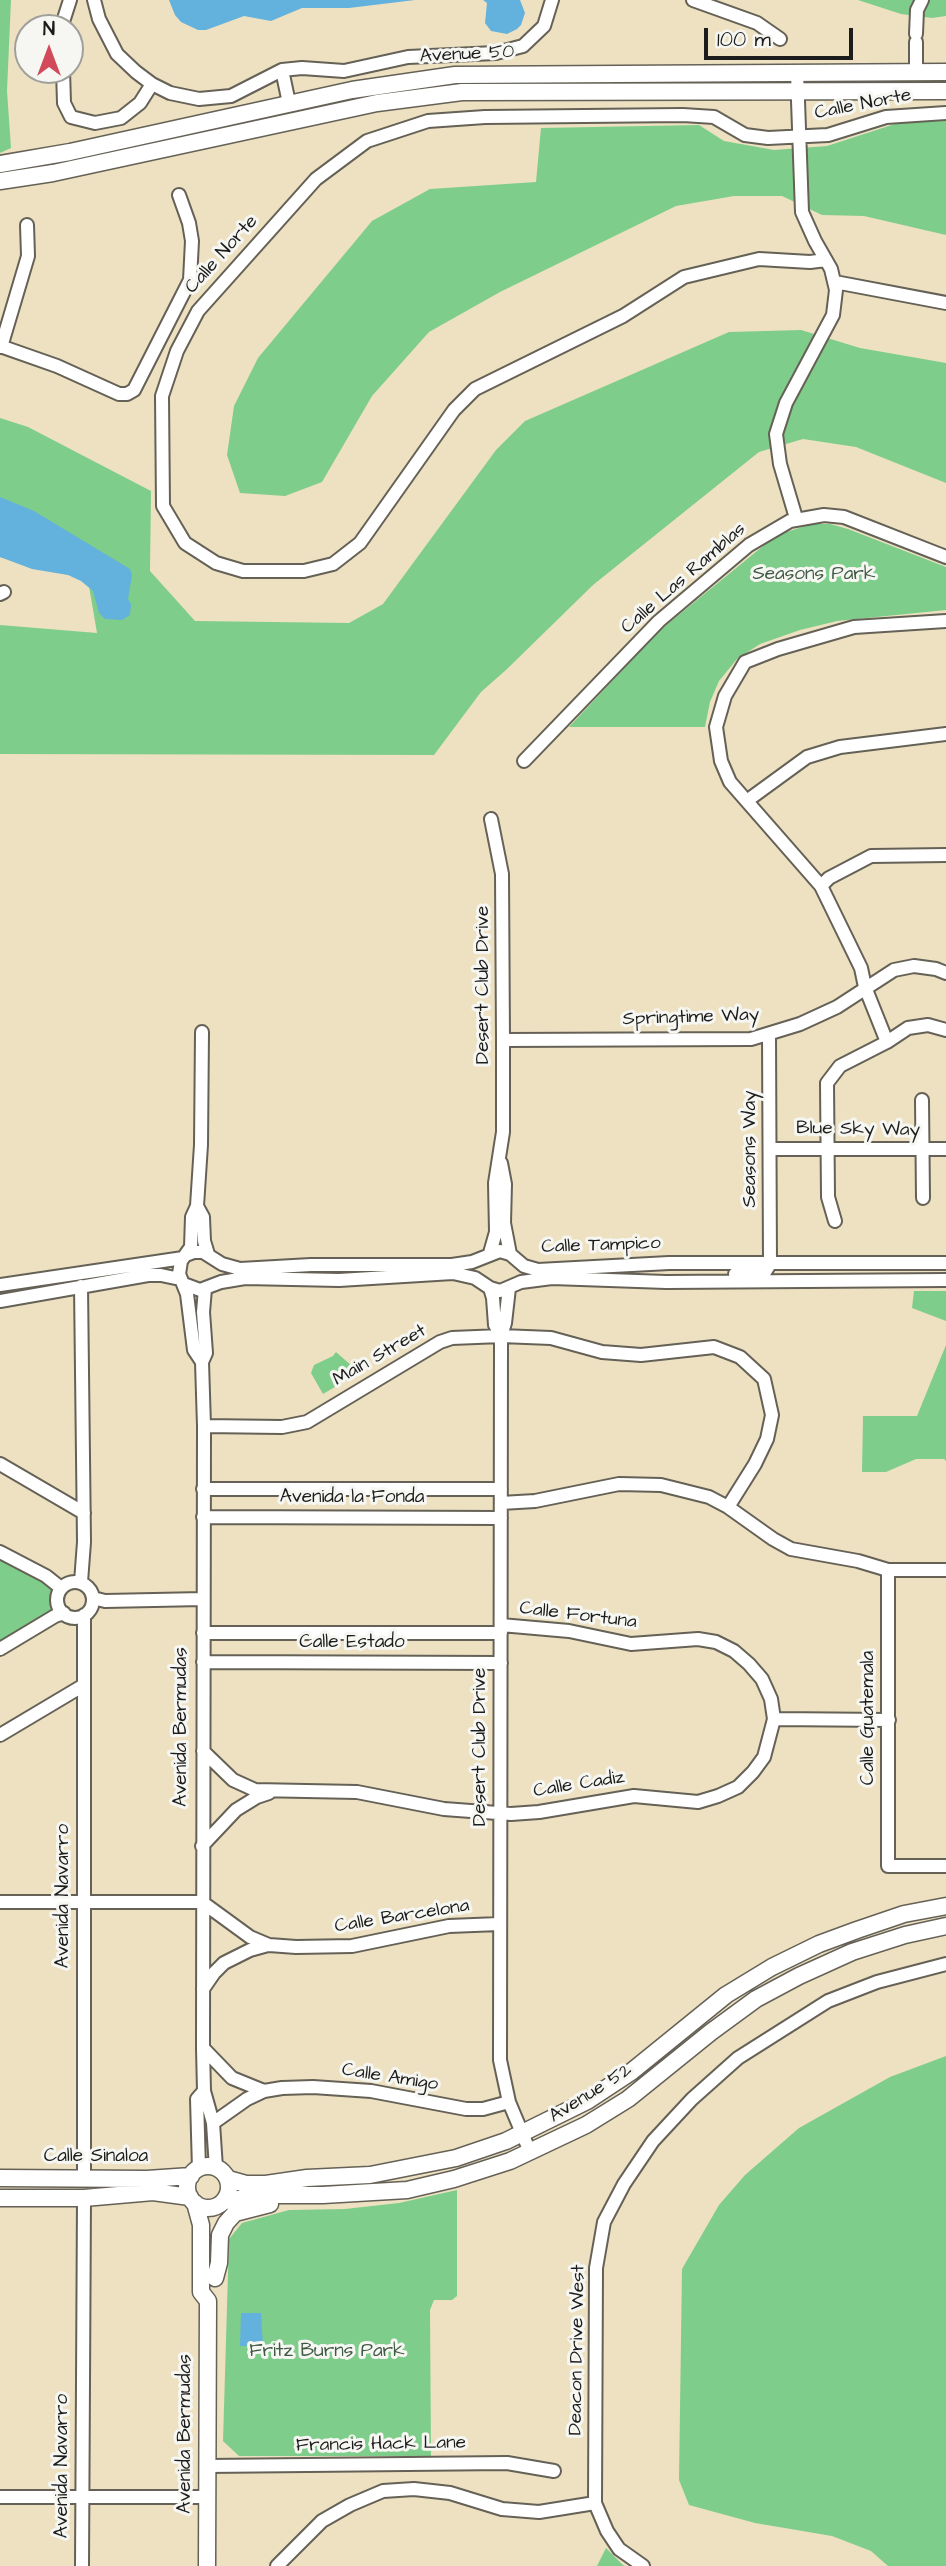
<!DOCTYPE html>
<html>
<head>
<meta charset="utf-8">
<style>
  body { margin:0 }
  #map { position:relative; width:946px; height:2566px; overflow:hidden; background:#ede1c2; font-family:"Architects Daughter",sans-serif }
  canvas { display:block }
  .north { position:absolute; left:14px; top:14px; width:70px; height:70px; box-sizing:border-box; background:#f6f6f2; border:2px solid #9f9f9c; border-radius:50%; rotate:0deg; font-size:19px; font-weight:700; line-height:28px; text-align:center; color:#1c1c1c }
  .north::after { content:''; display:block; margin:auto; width:24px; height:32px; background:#d1495b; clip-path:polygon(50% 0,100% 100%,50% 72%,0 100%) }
  .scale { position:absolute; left:704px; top:28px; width:149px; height:32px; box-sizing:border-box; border:4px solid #1c1c1c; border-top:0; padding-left:9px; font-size:21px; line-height:24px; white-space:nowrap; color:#1c1c1c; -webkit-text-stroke:5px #f6f6f2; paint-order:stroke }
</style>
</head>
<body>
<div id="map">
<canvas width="946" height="2566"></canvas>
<div class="north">N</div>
<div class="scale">100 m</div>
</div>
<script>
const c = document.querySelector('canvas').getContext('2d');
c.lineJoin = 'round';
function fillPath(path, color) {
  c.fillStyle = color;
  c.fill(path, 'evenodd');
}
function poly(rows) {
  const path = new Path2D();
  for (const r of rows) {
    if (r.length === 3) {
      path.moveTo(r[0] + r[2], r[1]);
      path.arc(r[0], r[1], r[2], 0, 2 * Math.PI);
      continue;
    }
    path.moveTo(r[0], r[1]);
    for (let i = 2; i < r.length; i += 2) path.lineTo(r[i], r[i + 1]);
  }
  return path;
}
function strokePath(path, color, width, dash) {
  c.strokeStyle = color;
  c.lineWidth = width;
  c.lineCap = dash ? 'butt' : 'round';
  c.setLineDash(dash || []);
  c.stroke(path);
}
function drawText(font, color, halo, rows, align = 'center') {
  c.font = font + ' "Architects Daughter",sans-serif';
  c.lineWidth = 6;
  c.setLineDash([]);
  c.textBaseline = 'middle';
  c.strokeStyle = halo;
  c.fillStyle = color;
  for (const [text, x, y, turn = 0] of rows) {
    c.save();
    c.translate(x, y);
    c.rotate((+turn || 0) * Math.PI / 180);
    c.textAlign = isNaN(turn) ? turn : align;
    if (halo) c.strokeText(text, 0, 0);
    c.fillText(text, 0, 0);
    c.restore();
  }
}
const green = poly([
  [0,0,11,0,7,91,11,148,0,153],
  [858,0,946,0,946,16,932,18,901,14],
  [946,121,946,235,864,216,822,215,782,196,734,196,676,206,500,292,429,332,372,396,322,482,285,496,240,493,227,455,234,406,258,358,372,221,430,189,536,182,541,128,699,125,724,141,774,150,827,146,901,122],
  [801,330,860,348,946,363,946,483,856,447,803,439,759,452,593,585,506,670,481,692,434,755,0,754,0,625,97,633,88,580,0,557,0,418,28,427,151,491,150,571,195,621,349,623,383,604,496,450,525,421,729,332],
  [812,524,830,524,848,529,946,567,946,610,837,621,800,630,760,644,737,659,719,681,710,702,705,727,569,727,659,631,768,542,783,533],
  [914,1291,946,1291,946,1321,912,1308],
  [946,1345,946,1461,944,1459,916,1459,886,1472,862,1472,863,1416,917,1416],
  [336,1352,352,1366,350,1378,323,1394,311,1373,314,1365,333,1356],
  [0,1558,39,1581,53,1586,51,1596,54,1611,0,1642],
  [946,2056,946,2566,888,2566,871,2551,832,2536,755,2523,689,2505,679,2480,682,2269,719,2205,745,2175,799,2128,890,2077],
  [457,2190,457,2296,452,2300,434,2300,430,2310,431,2456,239,2456,223,2441,229,2239,242,2223,289,2210,345,2209,399,2203],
  [606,2548,623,2565,625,2566,597,2566]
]);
const water = poly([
  [169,0,415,0,349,8,302,8,271,21,244,16,206,30,198,30,181,22,175,15],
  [483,0,520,0,525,13,521,25,517,29,507,34,491,31,485,23,487,3],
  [0,497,34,511,130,569,132,575,128,599,131,604,130,615,122,620,105,619,99,613,93,591,81,581,68,575,32,569,0,557],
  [241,2313,261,2313,263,2346,240,2346]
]);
const minor = poly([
  [94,0,99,19,117,54,136,72,152,84,170,93,199,99,231,96,282,70,302,68,344,71,408,57,496,53,523,46,544,26,552,0],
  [693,0,757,23,780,39],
  [61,28,70,0],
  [916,34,917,10,922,0],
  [916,42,916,72],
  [63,70,64,103,71,117,95,123,121,118,140,103,152,84],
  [282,70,289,103],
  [826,260,810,262,759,259,684,277,623,316,475,389,454,410,360,543,333,564,304,571,243,571,216,563,185,543,163,506,162,396,177,351,198,311,316,179,367,141,428,121,485,117,683,115,714,117,745,135,768,138,828,135,886,117,946,113],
  [835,282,946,303],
  [0,346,57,366,119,394,127,394,134,390,190,280,192,241,189,223,179,195],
  [1,347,28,256,27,225],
  [796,518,780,464,776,434,786,403,833,315,836,290,831,269,815,241,802,212,797,73],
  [0,594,4,592],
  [524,761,659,621,749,545,790,521,824,515,844,517,946,557],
  [748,800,807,757,840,747,946,734],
  [821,886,829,878,871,856,946,855],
  [202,1032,201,1145,197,1206,192,1217,191,1247,181,1261,179,1274,187,1294,194,1350,202,1362],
  [503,1040,751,1039,800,1024,837,1007,894,970,914,966,936,969,946,973],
  [887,1042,865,987,861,968,821,886,730,782,721,761,716,727,725,696,745,662,778,649,854,627,946,621],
  [922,1100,923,1198],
  [771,1149,946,1149],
  [501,1163,505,1184,504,1223,510,1254],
  [197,1206,203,1217,204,1241,208,1254],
  [835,1221,828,1197,827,1083,840,1066,887,1042,908,1028,928,1025,946,1030],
  [490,1253,496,1232,495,1183,503,1132,503,1040,502,874,491,819],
  [186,1255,194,1252,203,1252,222,1264,240,1269,311,1265,452,1265,472,1262,500,1251,510,1254,524,1266,538,1270,669,1263,946,1263],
  [735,1274,765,1272,770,1264,769,1034],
  [184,1284,200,1290,221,1282,245,1278,339,1280,453,1273,475,1278,490,1288,500,1291,521,1282,552,1278,666,1282,946,1280],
  [0,1285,183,1258],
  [490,1288,493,1298,495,1325,501,1336],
  [509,1288,505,1323,501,1336,500,2060,509,2102,530,2152],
  [205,1289,203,1312,206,1353,202,1362,204,1426,203,2048,204,2091,213,2123,216,2168],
  [0,1301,148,1275,161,1275,180,1279],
  [204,1426,282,1427,307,1422,440,1342,452,1338,501,1336,551,1338,602,1352,641,1355,714,1347,740,1357,764,1379,772,1415,767,1439,755,1464,728,1507],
  [0,1464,84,1513],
  [203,1489,501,1489],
  [501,1503,535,1501,619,1484,661,1485,709,1497,728,1507,773,1539,791,1549,858,1561,888,1570,946,1570],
  [203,1517,501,1518],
  [0,1552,46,1576,61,1588],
  [888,1570,888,1866,946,1866],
  [81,1582,84,1542,81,1286],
  [75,1600,18],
  [93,1598,105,1601,203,1599],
  [84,1615,84,2178],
  [203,1633,501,1633],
  [0,1649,55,1616,64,1613],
  [203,1662,501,1663],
  [774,1719,889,1720],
  [0,1735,84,1685],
  [203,1751,233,1780,255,1790,357,1792,444,1809,511,1814,539,1812,634,1796,698,1802,718,1796,738,1787,753,1772,764,1757,774,1719,771,1699,762,1679,749,1664,734,1651,716,1642,698,1639,631,1644,569,1631,501,1625],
  [202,1846,236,1810,257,1797,269,1793],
  [0,1902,202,1902,250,1937,269,1945,296,1947,352,1946,449,1926,499,1924],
  [203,1989,214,1973,224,1963,250,1950,268,1945],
  [203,2048,232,2078,264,2091],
  [213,2123,247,2099,264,2091,282,2088,313,2087,371,2091,466,2109,483,2109,509,2102],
  [199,2169,197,2099,204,2091],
  [207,2466,507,2463,554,2471],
  [0,2497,207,2497],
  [82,2566,84,2198],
  [277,2566,322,2521,350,2505,383,2491,414,2489,450,2493,502,2509,539,2512,595,2503],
  [643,2566,619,2549,607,2531,595,2503,596,2268,604,2222,624,2184,653,2141,692,2099,738,2058,828,2001,877,1982,946,1964]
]);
const major = poly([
  [0,164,70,152,352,90,455,75,946,72],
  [0,181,53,173,377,103,462,92,946,91],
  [208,2187,21],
  [0,2178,147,2179,191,2176],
  [228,2179,246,2184,266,2184,307,2178,370,2175,456,2158,506,2141,587,2101,631,2072,726,1995,772,1967,819,1944,857,1930,904,1914,946,1906],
  [0,2198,84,2198,153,2192,190,2197],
  [224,2201,269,2195,323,2195,407,2190,454,2179,510,2161,586,2125,628,2099,711,2032,756,1999,799,1976,852,1952,905,1935,946,1926],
  [195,2203,201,2225,201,2292,208,2301,207,2566],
  [215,2278,219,2263,220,2235,226,2223,235,2213,270,2204]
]);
const streetNames = [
  ["Avenue 50",467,55,-3],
  ["Calle Norte",863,105,-11],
  ["Calle Norte",222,255,-48],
  ["Calle Las Ramblas",684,579,-41],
  ["Desert Club Drive",484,985,-90],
  ["Springtime Way",691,1018,-2],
  ["Blue Sky Way",858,1130,1],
  ["Seasons Way",751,1149,-90],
  ["Calle Tampico",601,1246,-2],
  ["Main Street",380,1356,-30],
  ["Avenida la Fonda",352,1498],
  ["Calle Fortuna",578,1616,7],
  ["Calle Estado",352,1643],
  ["Calle Guatemala",869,1718,-90],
  ["Avenida Bermudas",182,1727,-90],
  ["Desert Club Drive",481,1747,-90],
  ["Calle Cadiz",579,1785,-9],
  ["Avenida Navarro",64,1896,-90],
  ["Calle Barcelona",402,1917,-9],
  ["Calle Amigo",390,2078,9],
  ["Avenue 52",591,2094,-32],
  ["Calle Sinaloa",96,2157],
  ["Deacon Drive West",578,2350,-89],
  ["Avenida Bermudas",186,2434,-90],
  ["Francis Hack Lane",381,2445,-1],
  ["Avenida Navarro",63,2466,-90]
];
const parkNames = [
  ["Seasons Park",814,575],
  ["Fritz Burns Park",327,2352]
];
fillPath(green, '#7fcd8b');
fillPath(water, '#63b1dd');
strokePath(minor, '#656156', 16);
strokePath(major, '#656156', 19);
strokePath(minor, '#fff', 12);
strokePath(major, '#fff', 16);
drawText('19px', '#1c1c1c', '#f6f6f2', streetNames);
drawText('19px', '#3f5a43', '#f6f6f2', parkNames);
</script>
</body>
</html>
